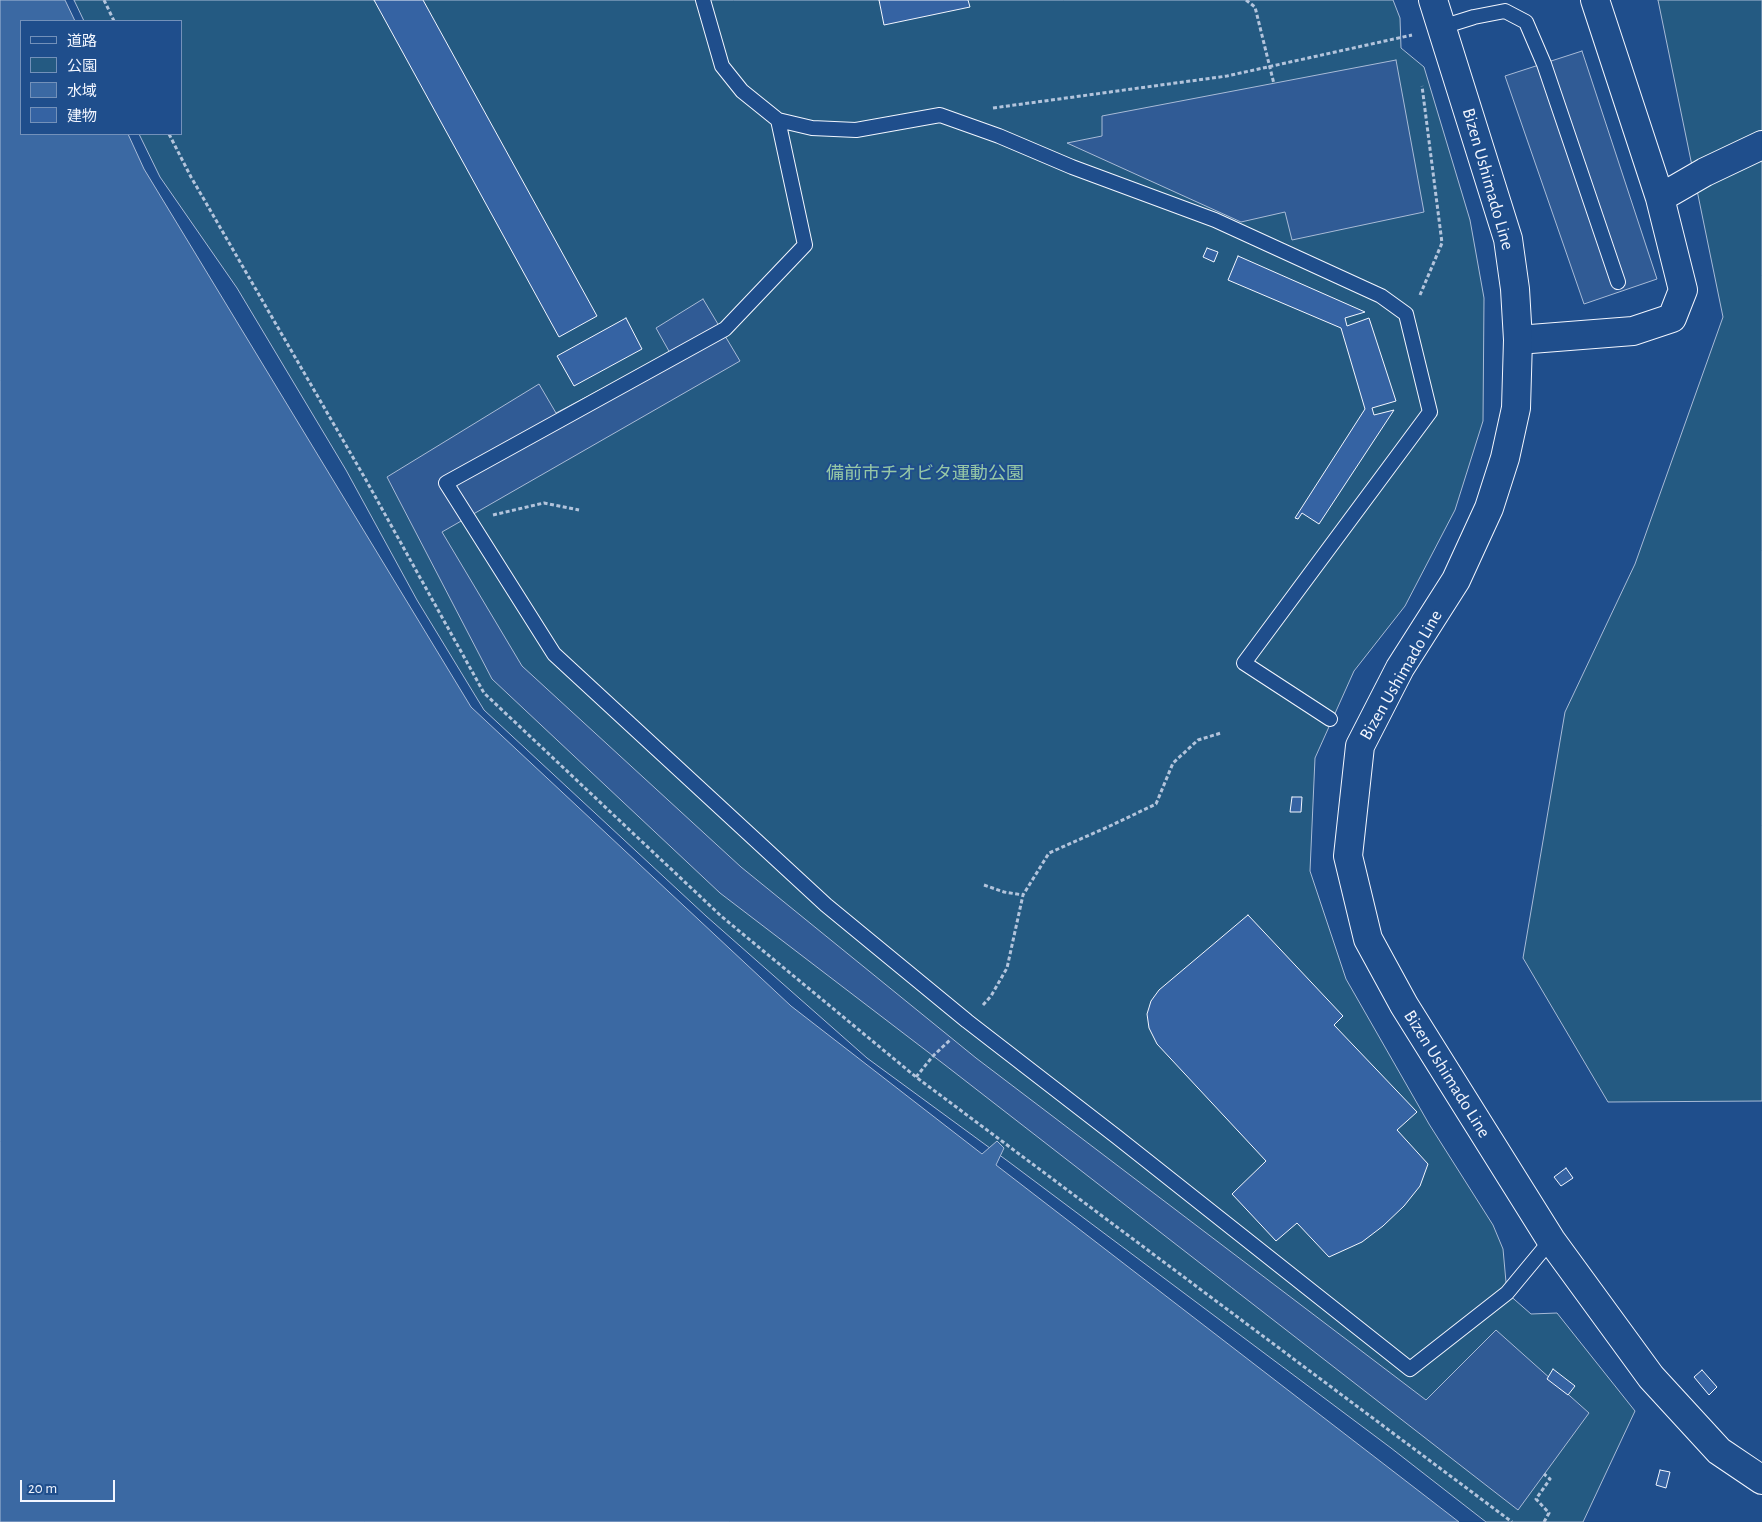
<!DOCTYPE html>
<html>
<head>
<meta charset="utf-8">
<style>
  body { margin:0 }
  #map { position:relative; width:1762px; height:1522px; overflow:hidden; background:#1f4e8c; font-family:"Alegreya Sans","Noto Sans JP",sans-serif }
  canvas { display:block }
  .legend { position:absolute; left:20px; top:20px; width:162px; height:115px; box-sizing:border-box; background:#1f4e8c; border:1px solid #7391ba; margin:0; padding:6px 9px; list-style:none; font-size:15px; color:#f2f6ff }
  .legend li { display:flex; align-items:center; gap:10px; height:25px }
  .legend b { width:25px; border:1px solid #7391ba }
  .scale { position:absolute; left:20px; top:1480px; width:95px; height:22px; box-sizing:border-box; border:2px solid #f2f6ff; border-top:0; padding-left:6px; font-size:15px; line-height:18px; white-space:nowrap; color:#f2f6ff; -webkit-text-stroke:4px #1f4e8c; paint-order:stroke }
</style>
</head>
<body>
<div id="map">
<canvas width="1762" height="1522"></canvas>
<ul class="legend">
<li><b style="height:6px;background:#1f4e8c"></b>道路</li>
<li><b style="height:14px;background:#245a82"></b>公園</li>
<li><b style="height:14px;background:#3b69a3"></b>水域</li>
<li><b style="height:14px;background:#3563a3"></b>建物</li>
</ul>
<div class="scale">20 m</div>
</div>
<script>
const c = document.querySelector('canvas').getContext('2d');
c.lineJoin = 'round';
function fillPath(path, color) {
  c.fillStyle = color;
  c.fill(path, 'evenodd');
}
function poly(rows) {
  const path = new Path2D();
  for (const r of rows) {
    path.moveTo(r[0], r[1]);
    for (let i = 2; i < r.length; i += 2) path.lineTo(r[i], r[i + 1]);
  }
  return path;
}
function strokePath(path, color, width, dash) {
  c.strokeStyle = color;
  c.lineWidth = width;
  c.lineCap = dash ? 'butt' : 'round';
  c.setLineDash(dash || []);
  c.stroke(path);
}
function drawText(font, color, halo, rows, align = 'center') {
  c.font = font + ' "Alegreya Sans","Noto Sans JP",sans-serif';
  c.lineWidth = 4;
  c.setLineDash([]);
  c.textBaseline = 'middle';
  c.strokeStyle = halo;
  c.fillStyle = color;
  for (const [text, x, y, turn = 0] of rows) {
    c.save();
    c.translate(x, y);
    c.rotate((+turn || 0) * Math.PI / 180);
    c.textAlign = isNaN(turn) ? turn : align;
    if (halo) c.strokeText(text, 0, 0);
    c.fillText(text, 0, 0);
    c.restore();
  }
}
const green = poly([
  [74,0,1393,0,1400,18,1401,48,1424,67,1470,220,1484,298,1483,421,1455,510,1405,606,1354,671,1315,758,1310,871,1346,979,1429,1124,1493,1225,1503,1249,1507,1293,1531,1314,1557,1313,1635,1411,1583,1522,1486,1522,1391,1448,1009,1162,867,1058,706,916,484,710,417,600,346,470,237,288,160,177,139,134,181,134,181,21,84,21,74,0],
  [1658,0,1762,0,1762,1101,1608,1102,1523,958,1565,712,1635,564,1723,317,1658,0]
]);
const parking = poly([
  [1582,51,1657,279,1584,304,1505,76,1582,51],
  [1396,60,1424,212,1292,240,1285,212,1241,222,1067,143,1102,136,1102,116,1396,60],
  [703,299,740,361,442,532,522,666,741,867,976,1058,1426,1400,1496,1330,1589,1413,1518,1510,945,1065,720,893,492,679,387,477,539,384,556,413,670,353,656,328,703,299]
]);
const water = poly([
  [0,0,65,0,75,21,21,21,21,134,128,134,144,169,471,707,791,1006,982,1154,997,1141,1004,1148,996,1165,1459,1522,0,1522,0,0]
]);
const building = poly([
  [374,0,423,0,597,316,559,337,374,0],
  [879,0,968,0,970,7,884,25,879,0],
  [1207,248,1218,252,1214,262,1203,257,1207,248],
  [1238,256,1365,312,1345,318,1347,326,1369,318,1396,401,1372,408,1374,415,1394,410,1319,524,1302,513,1298,519,1295,518,1365,409,1341,328,1228,280,1238,256],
  [626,318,642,349,574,386,557,356,626,318],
  [1292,797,1302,797,1301,812,1290,812,1292,797],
  [1248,915,1343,1016,1334,1025,1417,1112,1397,1130,1428,1164,1420,1186,1404,1206,1383,1226,1362,1242,1329,1257,1297,1223,1276,1241,1232,1194,1266,1161,1157,1044,1149,1028,1147,1014,1151,1001,1159,990,1248,915],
  [1566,1168,1573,1178,1561,1186,1554,1177,1566,1168],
  [1553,1369,1575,1386,1568,1395,1547,1379,1553,1369],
  [1702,1370,1717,1387,1709,1395,1694,1377,1702,1370],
  [1660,1470,1670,1472,1666,1488,1656,1485,1660,1470]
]);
const path = poly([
  [104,0,114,21],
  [1246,0,1255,7,1274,84],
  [993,108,1227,76,1412,35],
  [169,134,191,177,366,480,484,693,721,916,916,1077,1512,1522],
  [1420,295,1442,243,1422,86],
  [493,515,544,503,579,510],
  [984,885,1004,892,1023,895],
  [983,1005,991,996,1007,968,1023,895,1049,853,1112,825,1156,804,1173,763,1198,740,1221,733],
  [916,1077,933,1056,951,1039],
  [1544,1522,1549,1513,1536,1499,1550,1479,1544,1474]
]);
const service = poly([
  [703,0,722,66,742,91,778,120,812,128,856,130,940,115,999,136,1072,167,1215,220,1381,296,1406,314,1430,412,1244,663,1330,719],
  [1442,27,1474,17,1505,11,1526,22,1544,64,1618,282],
  [778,120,805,245,725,329,446,483,554,654,826,905,967,1021,1117,1137,1410,1369,1507,1293,1551,1240]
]);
const minor = poly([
  [1660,198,1705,172,1762,145],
  [1518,340,1633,331,1672,318,1683,290,1660,198,1595,0]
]);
const primary = poly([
  [1433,0,1508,239,1515,289,1518,340,1516,408,1505,458,1489,508,1456,580,1400,668,1360,746,1348,856,1368,939,1404,1005,1551,1240,1651,1377,1719,1451,1762,1480]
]);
const streetNames = [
  ["Bizen Ushimado Line",1488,179,74],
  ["Bizen Ushimado Line",1401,675,-60],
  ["Bizen Ushimado Line",1447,1074,58]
];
const parkNames = [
  ["備前市チオビタ運動公園",925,474]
];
fillPath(green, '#245a82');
strokePath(green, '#a8bbd7', 1);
fillPath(parking, '#305b95');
strokePath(parking, '#a8bbd7', 1);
fillPath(water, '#3b69a3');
strokePath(water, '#a8bbd7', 1);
fillPath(building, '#3563a3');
strokePath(building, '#f2f6ff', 1);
strokePath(service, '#f2f6ff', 16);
strokePath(minor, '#f2f6ff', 30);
strokePath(primary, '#f2f6ff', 30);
strokePath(path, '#b3c4dc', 3, [4, 2.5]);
strokePath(service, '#1f4e8c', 14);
strokePath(minor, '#1f4e8c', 28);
strokePath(primary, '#1f4e8c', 28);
drawText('18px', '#f2f6ff', '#1f4e8c', streetNames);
drawText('18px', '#97c8a6', '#1f4e8c', parkNames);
</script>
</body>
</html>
